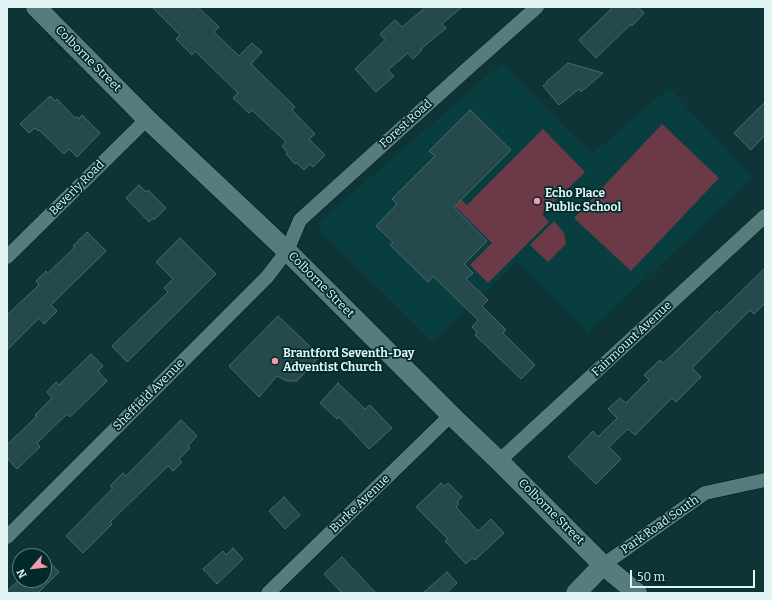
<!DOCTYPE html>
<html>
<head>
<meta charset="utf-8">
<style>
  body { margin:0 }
  #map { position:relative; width:772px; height:600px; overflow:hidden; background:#0e3435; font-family:Bitter,serif }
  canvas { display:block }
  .frame { position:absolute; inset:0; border:8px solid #e0f4f4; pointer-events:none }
  .north { position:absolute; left:12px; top:548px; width:40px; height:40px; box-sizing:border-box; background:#032a2b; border:1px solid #5b7b7b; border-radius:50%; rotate:242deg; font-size:11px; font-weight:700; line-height:16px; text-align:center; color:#e0f4f4 }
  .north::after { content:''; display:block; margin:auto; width:14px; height:18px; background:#f29aae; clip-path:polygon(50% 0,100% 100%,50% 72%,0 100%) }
  .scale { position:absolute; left:630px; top:570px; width:125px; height:18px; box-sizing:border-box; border:2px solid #e0f4f4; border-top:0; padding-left:5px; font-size:12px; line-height:14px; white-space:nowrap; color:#e0f4f4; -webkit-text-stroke:3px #032a2b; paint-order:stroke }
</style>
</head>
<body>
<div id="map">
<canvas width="772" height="600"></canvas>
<div class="frame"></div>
<div class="north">N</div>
<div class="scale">50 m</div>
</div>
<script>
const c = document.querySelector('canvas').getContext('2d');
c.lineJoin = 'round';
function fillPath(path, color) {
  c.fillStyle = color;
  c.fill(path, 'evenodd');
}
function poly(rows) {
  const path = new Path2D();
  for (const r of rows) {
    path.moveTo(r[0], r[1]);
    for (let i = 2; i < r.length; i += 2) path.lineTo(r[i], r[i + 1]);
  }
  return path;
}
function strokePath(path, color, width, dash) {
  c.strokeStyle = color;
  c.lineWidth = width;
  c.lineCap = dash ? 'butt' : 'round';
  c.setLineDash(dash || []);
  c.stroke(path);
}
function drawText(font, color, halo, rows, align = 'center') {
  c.font = font + ' Bitter,serif';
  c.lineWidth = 3.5;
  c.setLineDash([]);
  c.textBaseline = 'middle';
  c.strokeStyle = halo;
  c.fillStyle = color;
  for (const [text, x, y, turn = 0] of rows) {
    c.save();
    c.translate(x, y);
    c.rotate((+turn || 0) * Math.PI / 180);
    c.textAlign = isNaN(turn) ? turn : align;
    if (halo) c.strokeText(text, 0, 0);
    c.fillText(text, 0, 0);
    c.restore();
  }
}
const built = poly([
  [502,63,592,154,669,88,753,178,588,332,517,261,433,342,320,232,318,223]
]);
const green = poly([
  [662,124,719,178,631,271,574,218],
  [543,129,585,172,542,214,549,222,488,283,470,265,492,243,449,200,455,194,467,205],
  [554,221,564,233,566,244,548,262,530,245]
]);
const building = poly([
  [152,7,198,7,219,27,214,32,239,56,252,43,262,52,251,64,295,107,292,110,315,134,309,139,325,155,313,167,310,164,304,170,297,163,295,164,286,154,287,152,282,146,286,142,252,110,249,113,233,98,238,93,195,51,192,55,176,39,180,35,152,7],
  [426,7,462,7,442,24,446,28,421,49,422,50,413,59,408,53,388,70,394,76,376,92,355,69,385,40,380,34,395,20,402,27,426,7],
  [613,7,638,7,644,13,632,26,631,24,596,58,579,40,613,7],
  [568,63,603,73,581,92,579,89,559,105,543,86,547,83,546,82,568,63],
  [50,96,55,101,57,99,75,118,77,117,79,119,82,115,100,133,77,157,69,149,64,154,39,130,38,131,35,128,29,133,20,124,50,96],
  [765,102,765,135,751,150,734,133,765,102],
  [470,110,511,150,454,207,487,241,464,264,473,273,466,279,488,300,482,306,506,330,503,333,535,365,521,379,475,335,477,332,472,327,478,320,433,276,428,282,390,245,393,242,376,226,397,204,392,199,435,156,429,151,470,110],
  [139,185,146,192,148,190,166,208,154,220,153,218,149,222,126,198,139,185],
  [87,232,106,251,51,305,57,311,44,324,39,318,7,350,7,315,39,285,36,281,46,271,48,273,75,247,73,246,87,232],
  [180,238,216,274,127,362,112,346,168,292,164,288,173,279,156,262,180,238],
  [765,268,765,303,754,314,750,310,692,368,701,377,676,402,672,398,635,435,628,429,609,447,621,459,596,484,568,457,593,431,598,437,617,418,608,409,620,398,626,403,649,380,644,375,660,360,663,363,668,359,717,311,719,313,765,268],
  [278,316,320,356,297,381,287,381,277,376,259,397,229,366,278,316],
  [91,354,103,366,98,371,107,381,70,417,67,414,37,443,40,447,17,469,7,458,7,445,37,416,35,415,52,398,47,392,56,382,59,385,91,354],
  [338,383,365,409,370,405,392,428,369,449,339,417,337,419,320,403,338,383],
  [181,420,197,436,188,446,190,448,179,459,182,462,173,471,168,466,110,522,112,524,83,553,66,536,113,488,110,486,123,473,126,476,181,420],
  [441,483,444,486,448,483,462,497,457,502,459,504,456,507,478,531,491,519,504,533,475,560,472,558,466,564,445,541,448,539,416,507,441,483],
  [284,497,300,515,285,529,269,511,284,497],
  [233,548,243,559,217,584,203,569,223,551,226,555,233,548],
  [44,556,59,572,38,593,7,593,7,591,19,580,44,580,44,556],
  [342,557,376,593,342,593,324,574,342,557],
  [447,572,457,583,446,593,423,593,447,572]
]);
const street = poly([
  [7,257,147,119],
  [499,461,765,216],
  [7,537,267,277,287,251,300,220,467,69,537,7],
  [603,565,705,493,765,480],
  [268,593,451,415]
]);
const secondary = poly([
  [36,7,147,119,287,251,451,415,499,461,603,565,637,593],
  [576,593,603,565]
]);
const markers = [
  [537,201,4,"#f29aae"],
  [275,361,4,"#f29aae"]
];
const streetNames = [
  ["Colborne Street",88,59,45],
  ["Forest Road",406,124,-42],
  ["Beverly Road",77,188,-45],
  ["Colborne Street",321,285,45],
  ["Fairmount Avenue",632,339,-43],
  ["Sheffield Avenue",149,395,-45],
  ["Burke Avenue",360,504,-44],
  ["Colborne Street",551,512,45],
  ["Park Road South",660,525,-35]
];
const poiNames = [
  ["Echo Place",545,194],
  ["Public School",545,208],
  ["Brantford Seventh-Day",283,354],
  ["Adventist Church",283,368]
];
fillPath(built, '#093e40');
fillPath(green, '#6c3a47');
fillPath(building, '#264a4b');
strokePath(building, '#476b6c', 1);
strokePath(street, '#001a1b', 15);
strokePath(secondary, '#001a1b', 21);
strokePath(street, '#577c7d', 14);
strokePath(secondary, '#577c7d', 20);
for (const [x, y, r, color] of markers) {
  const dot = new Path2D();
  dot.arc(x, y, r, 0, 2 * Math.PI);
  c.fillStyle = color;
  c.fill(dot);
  strokePath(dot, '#032a2b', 1.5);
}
drawText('12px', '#e0f4f4', '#032a2b', streetNames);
drawText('bold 12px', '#e0f4f4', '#032a2b', poiNames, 'left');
</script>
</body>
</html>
